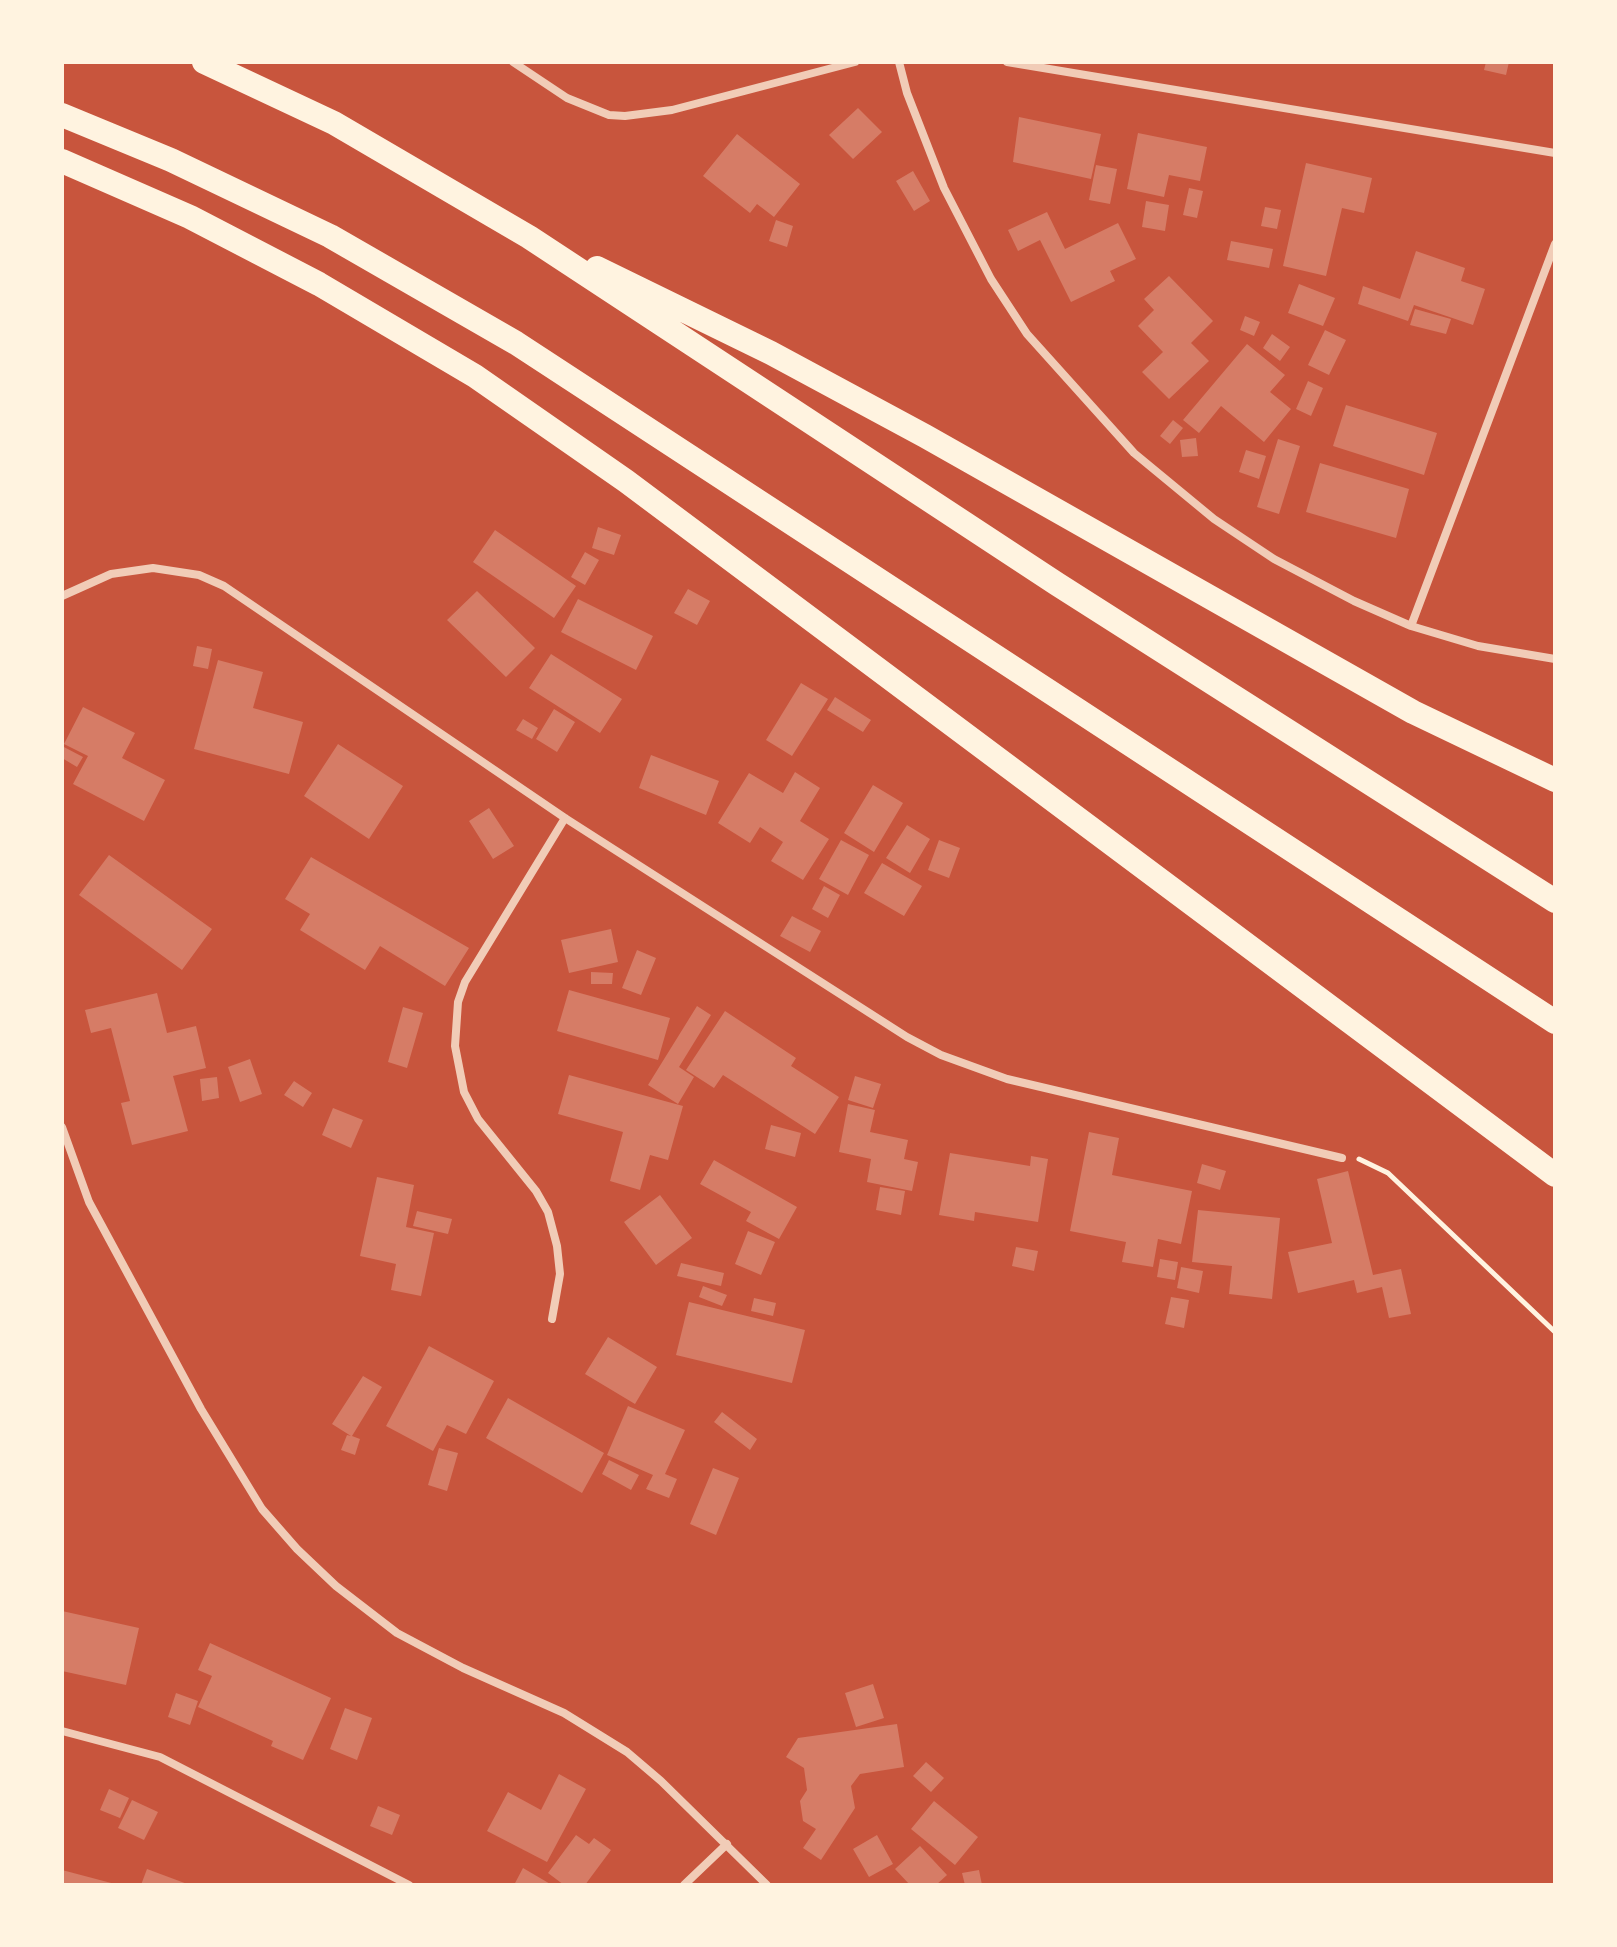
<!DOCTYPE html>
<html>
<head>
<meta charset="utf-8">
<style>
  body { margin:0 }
  #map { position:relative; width:1617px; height:1947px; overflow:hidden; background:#c8553d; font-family:"Source Sans 3",sans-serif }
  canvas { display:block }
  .frame { position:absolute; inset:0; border:64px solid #fff3e0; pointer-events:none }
</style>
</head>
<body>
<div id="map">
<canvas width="1617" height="1947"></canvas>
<div class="frame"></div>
</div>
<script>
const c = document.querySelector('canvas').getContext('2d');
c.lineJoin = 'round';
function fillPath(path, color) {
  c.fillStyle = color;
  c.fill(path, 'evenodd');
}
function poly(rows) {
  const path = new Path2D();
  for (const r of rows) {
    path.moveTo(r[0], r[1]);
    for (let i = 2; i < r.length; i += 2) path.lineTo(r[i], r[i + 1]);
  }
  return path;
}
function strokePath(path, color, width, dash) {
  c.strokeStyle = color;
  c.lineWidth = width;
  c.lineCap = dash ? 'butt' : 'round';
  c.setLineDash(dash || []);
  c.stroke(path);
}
const building = poly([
  [1486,62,1509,62,1506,75,1484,70],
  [858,108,882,132,853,159,829,135],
  [1019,117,1101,134,1091,179,1013,162],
  [1138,133,1207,147,1200,181,1169,175,1164,197,1127,189],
  [737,134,800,184,774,217,757,204,750,213,703,176],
  [1306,163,1372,178,1364,213,1342,208,1326,276,1283,266],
  [1096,165,1117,169,1110,204,1089,200],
  [913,171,930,201,914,211,896,181],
  [1189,188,1203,191,1197,218,1183,215],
  [1146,201,1169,205,1165,231,1142,227],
  [1265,207,1281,210,1277,229,1261,226],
  [1047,212,1065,249,1118,223,1136,259,1110,271,1115,281,1071,302,1040,240,1018,251,1008,230],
  [776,220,793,226,787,247,769,241],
  [1231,241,1273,249,1269,268,1227,260],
  [1416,251,1465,268,1461,281,1485,289,1473,325,1414,305,1408,321,1358,304,1363,286,1400,299],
  [1169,276,1213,321,1191,343,1209,361,1169,399,1142,372,1163,352,1138,326,1154,310,1144,299],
  [1299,284,1335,298,1323,326,1288,313],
  [1415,309,1451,319,1446,334,1410,325],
  [1245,316,1260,322,1254,336,1240,330],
  [1325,330,1346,340,1329,375,1308,365],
  [1272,334,1290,347,1280,361,1263,348],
  [1247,344,1285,375,1270,392,1291,409,1264,442,1221,406,1199,433,1183,420],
  [1308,381,1323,388,1311,416,1296,409],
  [1346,405,1437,433,1424,475,1333,446],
  [1173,420,1183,428,1170,444,1160,436],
  [1196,438,1198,456,1182,457,1180,440],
  [1278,439,1300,446,1279,514,1257,507],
  [1246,450,1266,456,1259,479,1239,472],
  [1320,463,1409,489,1396,538,1306,512],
  [598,527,621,535,614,555,592,548],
  [495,530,576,586,554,618,473,562],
  [585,552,599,560,585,585,571,577],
  [688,589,710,601,697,625,674,613],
  [477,591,535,648,506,677,447,620],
  [578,599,653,636,636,670,561,632],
  [197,646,212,649,208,669,193,666],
  [551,654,622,699,600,733,529,688],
  [218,660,263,672,253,708,303,722,289,774,194,749],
  [801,683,828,699,792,756,766,740],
  [835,697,871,720,863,732,827,710],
  [83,707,135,733,122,758,165,780,144,821,73,784,88,756,64,744],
  [554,709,575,722,557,752,536,739],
  [523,719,538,728,532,739,516,730],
  [338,744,403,786,369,839,304,796],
  [62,746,83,757,77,767,62,758],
  [651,755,719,781,706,815,639,788],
  [795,772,820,788,800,821,829,839,803,880,771,861,783,842,760,827,750,843,718,823,749,773,783,793],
  [873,785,903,803,874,852,844,833],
  [489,808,514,846,493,859,469,821],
  [907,825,930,839,910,873,886,858],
  [841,840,869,855,848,895,819,879],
  [939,840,960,848,949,878,928,870],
  [109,855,212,929,182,970,79,895],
  [311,857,469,948,445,986,380,946,365,970,300,930,310,914,285,899],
  [882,863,922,886,904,916,864,893],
  [824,886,840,895,828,918,812,909],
  [792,916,821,931,810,952,780,936],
  [611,929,618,962,569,973,561,940],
  [637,950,656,958,641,995,622,988],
  [591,972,613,973,612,984,591,984],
  [569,990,670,1018,658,1060,557,1031],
  [157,993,167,1033,196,1026,206,1068,173,1076,188,1131,132,1145,121,1103,130,1101,111,1028,91,1033,85,1010],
  [697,1006,711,1015,679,1067,694,1077,678,1104,648,1085],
  [403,1007,423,1013,407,1068,388,1062],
  [725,1011,796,1058,791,1066,839,1097,815,1134,723,1075,714,1088,686,1070],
  [250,1059,262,1094,240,1102,228,1067],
  [569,1075,683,1106,668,1160,650,1155,640,1190,610,1181,623,1132,558,1114],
  [855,1076,881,1084,873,1108,848,1100],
  [217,1077,219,1098,202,1101,200,1079],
  [294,1081,312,1093,303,1107,284,1095],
  [848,1104,875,1110,870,1132,908,1140,904,1159,918,1162,912,1191,867,1182,871,1159,839,1152],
  [333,1108,363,1120,351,1148,322,1135],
  [771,1125,801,1133,795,1157,765,1149],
  [1089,1132,1119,1138,1112,1175,1192,1191,1181,1244,1158,1239,1153,1267,1122,1262,1126,1242,1070,1231],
  [950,1153,1030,1166,1031,1156,1048,1159,1038,1222,975,1212,974,1221,939,1215],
  [714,1160,797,1207,779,1239,746,1221,751,1212,700,1184],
  [1202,1164,1226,1171,1220,1190,1197,1183],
  [1348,1171,1373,1275,1401,1269,1411,1314,1389,1318,1382,1287,1357,1293,1354,1280,1298,1293,1288,1252,1332,1243,1317,1179],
  [377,1177,414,1185,406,1227,434,1233,421,1296,391,1290,396,1264,360,1256],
  [880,1187,905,1191,901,1215,876,1210],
  [660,1195,692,1238,656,1265,624,1222],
  [1198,1210,1280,1218,1272,1299,1229,1294,1232,1266,1192,1262],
  [417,1211,452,1219,448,1234,413,1226],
  [748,1231,775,1242,761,1275,735,1264],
  [1016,1247,1038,1251,1034,1271,1012,1266],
  [1160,1259,1178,1262,1175,1280,1157,1277],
  [681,1263,724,1273,721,1286,677,1276],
  [1181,1267,1203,1271,1199,1293,1177,1288],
  [703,1286,727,1295,722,1306,699,1297],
  [1171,1297,1189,1300,1184,1328,1165,1324],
  [754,1298,776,1303,773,1316,751,1311],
  [689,1302,805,1330,792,1383,676,1355],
  [608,1337,657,1367,635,1404,585,1374],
  [429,1346,494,1381,466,1434,447,1425,433,1451,386,1426],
  [363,1376,382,1387,352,1436,360,1439,355,1455,341,1450,347,1435,351,1436,332,1424],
  [508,1398,604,1453,582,1493,486,1438],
  [628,1406,685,1430,665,1474,677,1479,669,1498,646,1489,653,1475,607,1455],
  [722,1412,757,1439,750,1450,714,1422],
  [439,1448,458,1453,447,1491,428,1485],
  [609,1460,639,1475,631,1490,602,1474],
  [713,1468,739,1478,716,1535,690,1524],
  [62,1611,139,1628,126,1685,62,1671],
  [210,1643,331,1698,303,1760,271,1746,273,1741,198,1707,212,1676,198,1670],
  [873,1684,884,1718,856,1727,845,1693],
  [176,1693,198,1701,190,1725,168,1717],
  [345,1708,372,1718,357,1760,330,1749],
  [897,1724,904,1767,860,1774,851,1786,855,1808,821,1860,803,1848,816,1829,803,1821,800,1801,807,1790,804,1768,786,1757,798,1738],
  [926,1762,944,1778,931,1792,913,1776],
  [559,1774,586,1789,547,1862,487,1831,508,1792,541,1810],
  [109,1789,129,1798,120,1818,100,1810],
  [132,1800,158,1812,144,1840,118,1828],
  [934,1801,978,1837,955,1865,911,1829],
  [378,1806,400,1815,392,1835,370,1826],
  [576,1835,589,1844,594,1838,611,1850,585,1885,564,1885,548,1873],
  [877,1835,893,1864,869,1877,853,1849],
  [920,1846,947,1875,936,1885,910,1885,895,1869],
  [523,1868,552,1885,514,1885],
  [147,1869,190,1885,141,1885],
  [62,1870,115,1884,115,1885,62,1885],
  [979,1870,982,1885,965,1885,962,1873]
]);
const path = poly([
  [1359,1159,1388,1173,1555,1332]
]);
const minor = poly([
  [513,62,567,98,609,115,625,116,672,110,855,62],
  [899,62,907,93,944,188,991,279,1027,334,1134,453,1214,519,1274,559,1354,601,1411,626,1478,646,1555,659],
  [1007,62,1555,153],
  [62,596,111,574,153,568,199,575,224,586,565,818,907,1037,941,1055,1007,1079,1342,1158],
  [1411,626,1555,244],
  [62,1127,89,1202,201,1409,262,1509,297,1549,336,1586,397,1633,463,1668,564,1713,627,1752,661,1781,767,1885],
  [552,1319,560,1274,557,1246,548,1212,536,1191,478,1119,464,1092,455,1046,458,1002,465,982,565,818],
  [62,1731,160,1757,409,1885],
  [684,1885,727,1844]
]);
const motorway = poly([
  [204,62,334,123,529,237,1057,584,1555,901],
  [62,115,171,160,330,236,516,343,1555,1022],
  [62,161,190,217,319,284,475,376,626,481,1555,1175],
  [597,268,771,353,925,436,1413,712,1555,780]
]);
fillPath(building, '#d67c66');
strokePath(path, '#fff3e0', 5);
strokePath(minor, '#f1ccb7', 8);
strokePath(motorway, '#fff3e0', 24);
</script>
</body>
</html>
